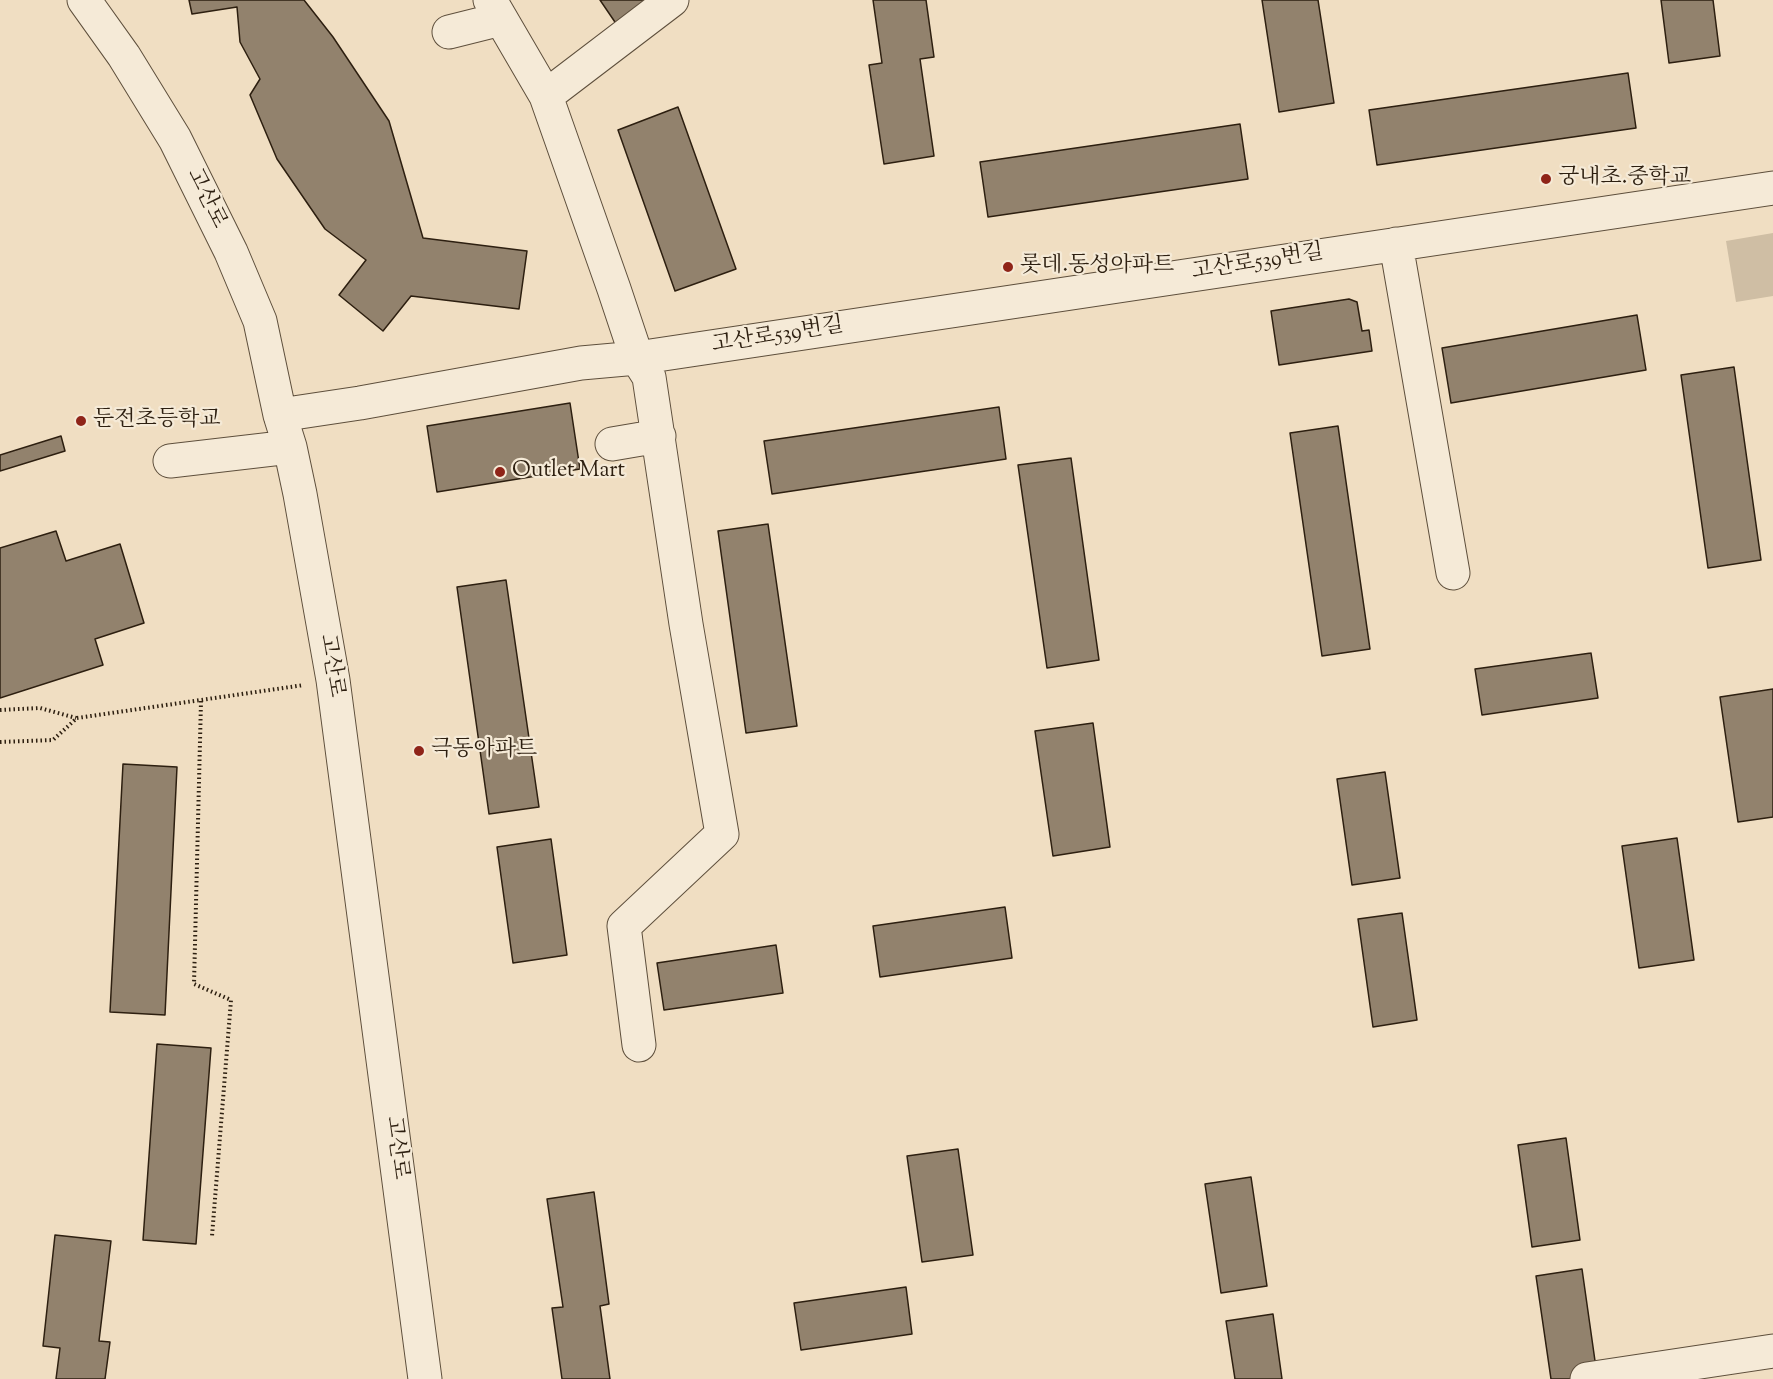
<!DOCTYPE html>
<html>
<head>
<meta charset="utf-8">
<style>
  body { margin:0 }
  canvas { display:block; background:#f0dec2 }
</style>
</head>
<body>
<canvas width="1773" height="1379"></canvas>
<script>
const c = document.querySelector('canvas').getContext('2d');
c.lineJoin = 'round';
function fillPath(path, color) {
  c.fillStyle = color;
  c.fill(path, 'evenodd');
}
function poly(rows) {
  const path = new Path2D();
  for (const r of rows) {
    path.moveTo(r[0], r[1]);
    for (let i = 2; i < r.length; i += 2) path.lineTo(r[i], r[i + 1]);
  }
  return path;
}
function strokePath(path, color, width, dash) {
  c.strokeStyle = color;
  c.lineWidth = width;
  c.lineCap = dash ? 'butt' : 'round';
  c.setLineDash(dash || []);
  c.stroke(path);
}
function drawText(font, color, halo, rows, align = 'center') {
  c.font = font + ' "Sorts Mill Goudy","Noto Serif KR",serif';
  c.lineWidth = 4.5;
  c.setLineDash([]);
  c.textBaseline = 'middle';
  c.strokeStyle = halo;
  c.fillStyle = color;
  for (const [text, x, y, turn = 0] of rows) {
    c.save();
    c.translate(x, y);
    c.rotate((+turn || 0) * Math.PI / 180);
    c.textAlign = isNaN(turn) ? turn : align;
    if (halo) c.strokeText(text, 0, 0);
    c.fillText(text, 0, 0);
    c.restore();
  }
}
const green = poly([
  [1773,233,1773,296,1736,302,1726,241]
]);
const building = poly([
  [189,0,304,0,333,37,389,121,423,238,527,251,519,309,411,296,383,331,339,295,366,260,325,229,277,159,250,95,260,79,240,42,237,7,192,14,189,0],
  [600,0,653,0,617,25,600,0],
  [873,0,926,0,934,57,920,59,934,156,884,164,869,65,882,63,873,0],
  [1262,0,1318,0,1334,103,1279,112,1262,0],
  [1661,0,1713,0,1720,56,1669,63,1661,0],
  [1628,73,1636,128,1377,165,1369,110,1628,73],
  [678,107,736,269,675,291,618,130,678,107],
  [1240,124,1248,179,988,217,980,162,1240,124],
  [1349,299,1357,302,1362,331,1369,330,1372,351,1279,365,1271,311,1349,299],
  [1637,315,1646,370,1451,403,1442,348,1637,315],
  [1734,367,1761,560,1708,568,1681,375,1734,367],
  [570,403,580,469,437,492,427,426,570,403],
  [999,407,1006,459,772,494,764,441,999,407],
  [1338,426,1370,649,1322,656,1290,433,1338,426],
  [61,436,65,451,0,471,0,455,61,436],
  [1071,458,1099,660,1047,668,1018,465,1071,458],
  [768,524,797,726,746,733,718,531,768,524],
  [56,531,66,561,120,544,144,623,95,639,103,665,0,698,0,548,56,531],
  [506,580,539,807,489,814,457,587,506,580],
  [1591,653,1598,698,1482,715,1475,669,1591,653],
  [1773,689,1773,817,1738,822,1720,697,1773,689],
  [1093,723,1110,847,1053,856,1035,731,1093,723],
  [123,764,177,767,165,1015,110,1012,123,764],
  [1385,772,1400,878,1352,885,1337,779,1385,772],
  [1677,838,1694,960,1639,968,1622,846,1677,838],
  [551,839,567,955,513,963,497,847,551,839],
  [1005,907,1012,958,880,977,873,926,1005,907],
  [1402,913,1417,1020,1373,1027,1358,919,1402,913],
  [776,945,783,993,664,1010,657,963,776,945],
  [157,1044,211,1048,196,1244,143,1240,157,1044],
  [1566,1138,1580,1240,1532,1247,1518,1145,1566,1138],
  [958,1149,973,1255,922,1262,907,1156,958,1149],
  [1251,1177,1267,1286,1221,1293,1205,1184,1251,1177],
  [594,1192,609,1304,600,1306,610,1379,562,1379,552,1308,563,1307,547,1199,594,1192],
  [55,1235,111,1241,99,1341,110,1342,105,1379,56,1379,60,1348,43,1346,55,1235],
  [1582,1269,1597,1375,1573,1379,1551,1379,1536,1276,1582,1269],
  [906,1287,912,1334,801,1350,794,1303,906,1287],
  [1273,1314,1282,1379,1235,1379,1226,1321,1273,1314]
]);
const path = poly([
  [201,701,194,984,231,1000,212,1236],
  [0,710,40,708,76,718],
  [0,742,53,740,77,718,304,685]
]);
const minor = poly([
  [84,0,124,56,175,139,231,252,260,321,280,415,290,447,300,494,333,680,425,1379],
  [490,0,546,96,614,289,637,358,649,377,686,624,722,834,624,926,639,1045],
  [449,32,501,19],
  [546,96,672,0],
  [1396,244,1453,573],
  [280,415,360,403,581,363,637,358,1773,188],
  [612,444,659,436],
  [170,461,290,447],
  [1587,1379,1773,1351]
]);
const markers = [
  [1546,179,6,"#8f2418"],
  [1008,267,6,"#8f2418"],
  [81,421,6,"#8f2418"],
  [500,472,6,"#8f2418"],
  [419,751,6,"#8f2418"]
];
const poiNames = [
  ["궁내초.중학교",1558,179],
  ["롯데.동성아파트",1020,267],
  ["둔전초등학교",93,421],
  ["Outlet Mart",512,472],
  ["극동아파트",431,751]
];
const streetNames = [
  ["고산로",205,199,64],
  ["고산로539번길",1258,264,-9],
  ["고산로539번길",778,337,-9],
  ["고산로",330,666,81],
  ["고산로",395,1148,83]
];
fillPath(green, '#cfbea4');
fillPath(building, '#92826d');
strokePath(building, '#2d1f10', 1.5);
strokePath(minor, '#5e4f3c', 35);
strokePath(path, '#2d1f10', 4, [1.5, 3]);
strokePath(minor, '#f5ead7', 33);
for (const [x, y, r, color] of markers) {
  const dot = new Path2D();
  dot.arc(x, y, r, 0, 2 * Math.PI);
  c.fillStyle = color;
  c.fill(dot);
  strokePath(dot, '#f5ead7', 2);
}
drawText('22px', '#2d1f10', '#f5ead7', poiNames, 'left');
drawText('22px', '#2d1f10', '#f5ead7', streetNames);
</script>
</body>
</html>
